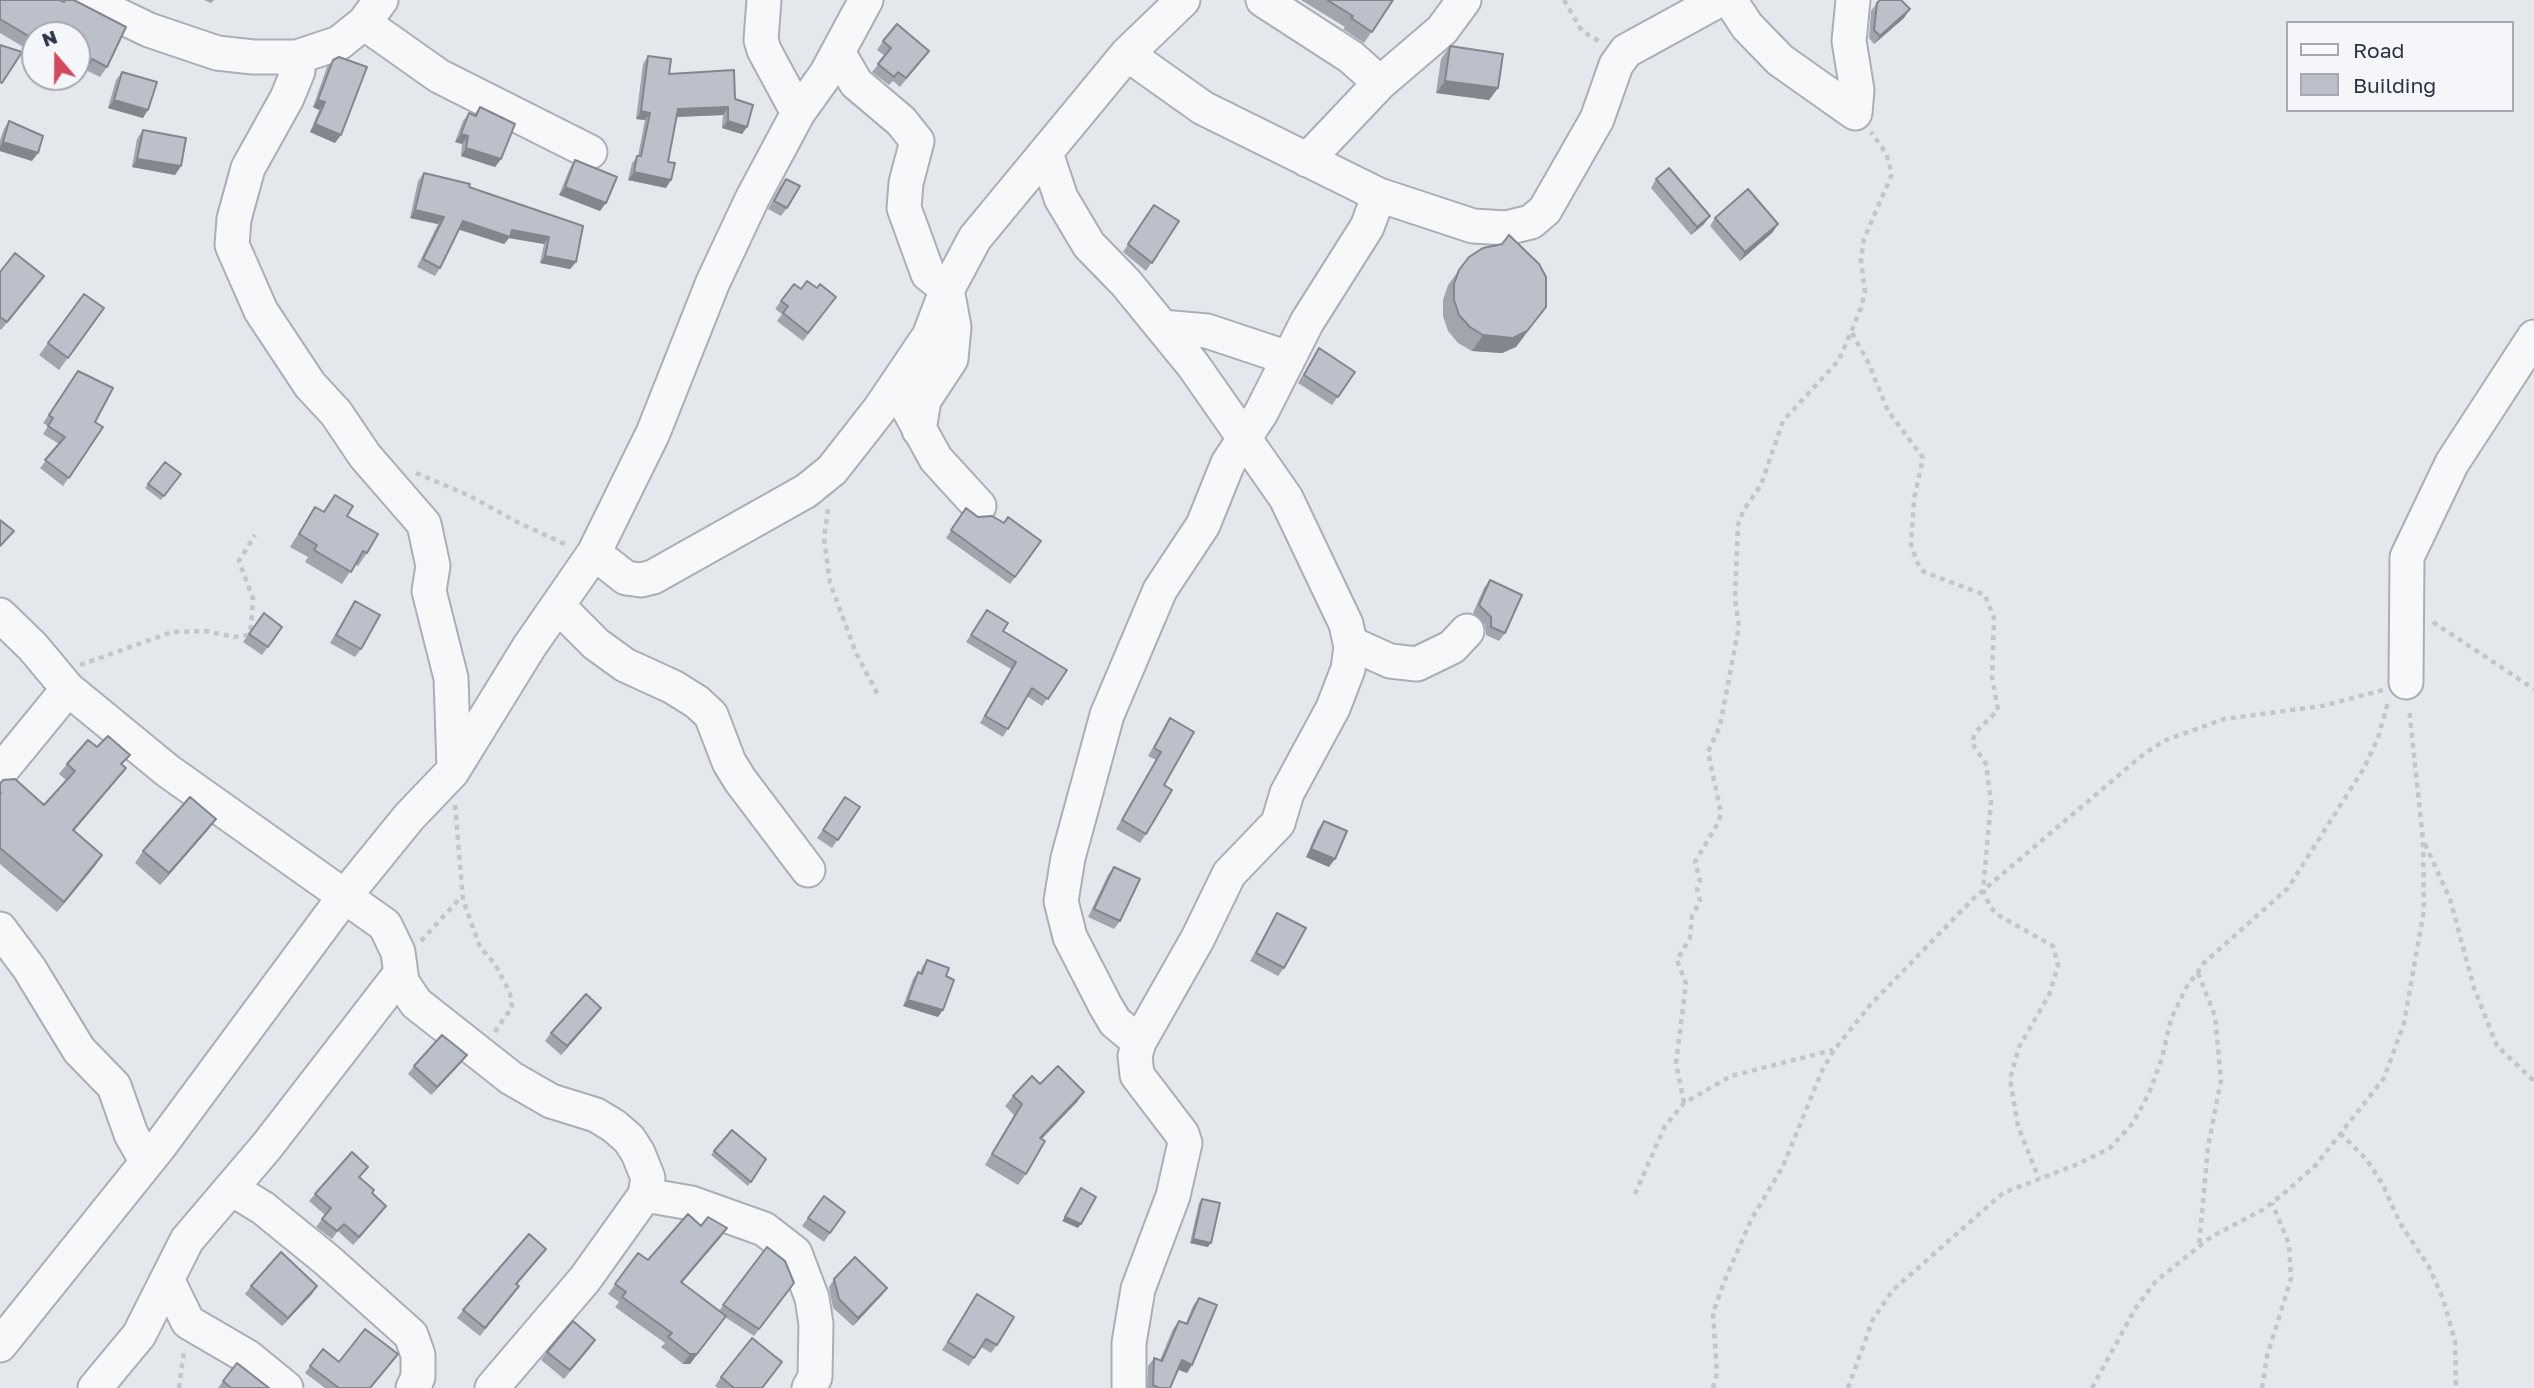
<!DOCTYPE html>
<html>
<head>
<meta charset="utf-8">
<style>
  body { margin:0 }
  #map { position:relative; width:2534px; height:1388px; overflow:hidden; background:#e4e7ec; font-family:"Golos Text",sans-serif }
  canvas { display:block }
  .legend { position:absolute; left:2286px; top:21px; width:228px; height:91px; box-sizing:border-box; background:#f4f6f9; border:2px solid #a4a8b1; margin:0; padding:9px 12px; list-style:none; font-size:21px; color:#2b3445 }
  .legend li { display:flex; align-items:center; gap:14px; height:35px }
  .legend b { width:35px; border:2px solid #a4a8b1 }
  .north { position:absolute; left:21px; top:21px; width:70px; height:70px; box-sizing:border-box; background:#f4f6f9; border:2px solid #a4a8b1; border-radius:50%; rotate:340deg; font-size:19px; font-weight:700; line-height:28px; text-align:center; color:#2b3445 }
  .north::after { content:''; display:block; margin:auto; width:24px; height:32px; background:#d1495b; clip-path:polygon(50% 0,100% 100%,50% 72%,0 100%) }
</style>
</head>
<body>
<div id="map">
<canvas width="2534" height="1388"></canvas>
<ul class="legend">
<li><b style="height:9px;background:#f7f8fa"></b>Road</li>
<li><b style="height:19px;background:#bbc0ca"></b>Building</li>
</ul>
<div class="north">N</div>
</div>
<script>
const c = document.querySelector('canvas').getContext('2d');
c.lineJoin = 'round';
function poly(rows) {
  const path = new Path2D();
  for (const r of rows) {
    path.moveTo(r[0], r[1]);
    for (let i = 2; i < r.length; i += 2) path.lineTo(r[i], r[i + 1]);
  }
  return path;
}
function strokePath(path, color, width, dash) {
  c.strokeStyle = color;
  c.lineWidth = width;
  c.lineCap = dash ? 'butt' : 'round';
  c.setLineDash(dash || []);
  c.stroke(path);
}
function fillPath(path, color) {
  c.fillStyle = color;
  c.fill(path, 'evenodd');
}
const path = poly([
  [1564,0,1582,31,1602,43],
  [1852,333,1868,362,1888,411,1923,458,1914,499,1911,544,1917,562,1924,572,1985,595,1994,618,1992,677,1998,710,1975,733,1972,743,1986,764,1991,802,1983,890,1990,907,1998,915,2053,946,2058,966,2049,995,2019,1047,2010,1079,2018,1126,2039,1179],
  [416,473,470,496,519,523,569,546],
  [828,509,824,538,830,583,856,653,879,697],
  [2433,622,2534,689],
  [80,665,172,632,206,631,234,637,248,635,251,627,253,599,239,561,255,535],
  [455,805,463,900,480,947,495,964,510,993,512,1007,494,1033],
  [2425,844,2450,899,2474,988,2497,1046,2534,1081],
  [421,941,462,896],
  [2198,973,2215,1016,2221,1080,2208,1147,2199,1246],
  [1684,1103,1676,1063,1686,984,1677,960,1690,938,1692,916,1700,901,1697,889,1700,881,1695,862,1718,823,1721,813,1708,752,1720,726,1739,626,1735,599,1738,525,1743,511,1761,485,1783,421,1839,360,1861,308,1865,292,1861,260,1864,239,1892,174,1886,153,1871,132],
  [2340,1133,2367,1160,2383,1185,2400,1223,2429,1267,2443,1299,2455,1341,2456,1388],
  [1635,1194,1665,1126,1684,1103,1731,1076,1833,1050],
  [179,1388,184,1351],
  [1713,1388,1717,1373,1713,1313,1724,1282,1751,1220,1783,1166,1822,1071,1834,1050,1871,1004,1974,898,2145,753,2166,740,2224,719,2322,706,2383,690],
  [1848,1388,1873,1319,1893,1290,2003,1193,2078,1164,2110,1148,2133,1123,2149,1093,2162,1058,2171,1019,2186,988,2204,963,2288,888,2364,768,2378,738,2388,702],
  [2092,1388,2135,1309,2156,1281,2211,1237,2264,1209,2288,1190,2316,1165,2384,1078,2404,1023,2424,910,2423,840,2409,708],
  [2262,1388,2267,1356,2291,1279,2289,1244,2272,1203]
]);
const minor = poly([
  [87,0,149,30,217,53,253,57,297,57,339,43,364,23,381,0],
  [764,0,761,40,764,50,798,113],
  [1263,0,1351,57,1380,83],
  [1730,0,1747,26,1780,60,1855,113,1857,90,1849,41,1853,0],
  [364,23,439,76,590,152],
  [838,52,856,83,901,121,917,141,906,183,904,208,928,274,947,289,954,327,951,359,924,400,919,430],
  [1127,54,1203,108,1379,195,1473,226,1506,228,1531,222,1545,210,1597,119,1616,65,1626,51,1719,0],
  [297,57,298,71,287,98,248,168,234,219,232,245,261,311,310,385,336,413,365,456,424,524,433,566,429,591,451,678,454,767],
  [1046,153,1061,198,1089,245,1126,283,1193,365,1286,498,1346,624,1351,647,1348,669,1333,708,1287,793,1278,823,1229,874,1198,938,1139,1042,1135,1056,1137,1075,1182,1134,1185,1143,1173,1196,1138,1289,1129,1343,1129,1388],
  [1307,160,1380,83,1442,30,1464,0],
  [1162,327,1207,331,1288,358],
  [909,410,936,459,979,506],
  [594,553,626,578,641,580,653,577,806,491,832,470,879,410,929,336,945,294,975,238,1127,54,1183,0],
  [558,606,596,644,625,665,673,687,697,702,711,715,729,762,740,780,808,870],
  [0,615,33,647,68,689,168,771,385,925,398,952,402,982,416,1003,511,1078,551,1101,596,1115,614,1126,629,1139,638,1153,648,1178,645,1195,585,1279,492,1388],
  [1350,643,1390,661,1417,664,1452,647,1467,631],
  [2406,682,2407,557,2452,463,2534,337],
  [0,772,68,689],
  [0,929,29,968,79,1050,114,1086,131,1134,147,1162],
  [1139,1042,1115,1022,1105,1005,1070,937,1061,901,1068,858,1107,715,1160,590,1203,525,1228,463,1261,413,1307,322,1367,227,1379,195],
  [232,1189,263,1208,327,1260,411,1335,418,1355,418,1377,413,1388],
  [645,1195,691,1203,764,1229,795,1253,812,1298,816,1324,815,1377,809,1388],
  [168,1281,188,1322,248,1357,286,1388],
  [0,1345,159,1147,344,897,409,817,452,772,529,647,594,553,653,433,713,282,752,199,798,113,826,74,866,0],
  [95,1388,139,1335,187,1240,267,1146,400,974]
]);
const wall = poly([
  [0,0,63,2,64,0,107,67,100,77,86,70,79,81,77,35,35,35,35,41,31,39,25,48,0,33],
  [204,0,214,0,211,3],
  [1301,0,1393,0,1364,43,1343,29,1345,27],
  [1877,3,1904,18,1874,44,1869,38,1871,11],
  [883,41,929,51,900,87,893,81,889,85,872,72,885,56,877,50],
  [1450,46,1498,88,1489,100,1436,93,1441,59],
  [648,56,669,74,735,99,747,127,742,134,722,128,723,115,677,117,668,162,666,188,628,180,632,163,638,156,645,120,636,119,643,64],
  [333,60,335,143,310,132,319,110,313,107,327,67],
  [122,72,143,118,108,108,116,80],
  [480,107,501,159,495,167,461,156,462,144,455,142,463,121,469,113,474,115],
  [9,121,32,161,0,151,0,140,4,129],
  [143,130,181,166,175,175,132,167,137,139],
  [575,160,600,211,559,195,570,168],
  [424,173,469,187,583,226,576,262,570,269,540,263,544,244,509,238,504,244,459,229,440,268,435,276,417,267,438,224,410,218,418,181],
  [786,179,787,208,781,216,768,209,780,187],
  [1656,179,1704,224,1691,235,1651,188],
  [1154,205,1179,221,1146,271,1123,252],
  [1715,218,1773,232,1740,261,1710,226],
  [1459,270,1546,307,1516,347,1502,353,1472,351,1458,343,1448,331,1443,316,1443,300,1448,285],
  [0,272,44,276,1,330,0,329],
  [817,288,836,297,803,341,777,321,782,314,775,309,781,301,801,289],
  [104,308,59,370,39,355,48,343],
  [1319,348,1355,372,1332,405,1298,383],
  [78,371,95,422,103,427,63,486,40,468,59,444,43,434,48,426,43,423],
  [165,462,181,474,161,500,145,488],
  [335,495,367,553,358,566,355,564,342,584,305,562,308,557,290,547,315,507,323,512],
  [966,508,978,517,1041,541,1010,584,946,538],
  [1490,580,1505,633,1499,641,1486,635,1485,625,1473,613,1484,588],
  [355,601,361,649,355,657,330,643],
  [987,610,1003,631,1067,670,1042,706,1027,696,1003,737,980,723,1011,669,966,642],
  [264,613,282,627,262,655,243,642],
  [1170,718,1146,834,1140,843,1116,829,1156,760,1148,756],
  [97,747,126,768,118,778,74,831,102,855,57,912,0,864,0,784,44,805,66,780,59,774,67,764],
  [845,797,860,807,832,848,817,838],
  [1324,821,1329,867,1306,857,1318,829],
  [207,831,160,885,135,863,143,851],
  [1114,867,1120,921,1114,929,1088,917,1108,875],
  [1277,913,1284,968,1278,976,1250,961,1272,921],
  [927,960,938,1017,903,1006,913,979,918,972,920,973,922,967],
  [595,1016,561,1055,545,1041,551,1033],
  [467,1055,461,1063,431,1095,408,1074,414,1066],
  [1040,1084,1084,1092,1077,1102,1042,1139,1026,1174,1018,1185,985,1165,1014,1115,1005,1106,1013,1096],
  [714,1151,766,1159,748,1186,711,1155],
  [360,1178,372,1193,381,1213,353,1245,338,1231,332,1239,316,1227,325,1215,309,1201,315,1194],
  [824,1196,845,1212,824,1242,802,1226],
  [1202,1199,1208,1247,1190,1243,1199,1203],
  [701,1226,727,1228,720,1238,682,1282,719,1311,767,1247,794,1283,754,1336,725,1317,690,1364,683,1364,661,1347,665,1343,615,1307,619,1302,608,1294,638,1253,648,1260],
  [546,1249,517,1284,513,1295,480,1336,457,1318,463,1310],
  [834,1279,887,1288,881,1296,853,1326,833,1308,829,1287],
  [251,1286,312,1294,282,1326,245,1294],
  [977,1294,997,1345,991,1353,981,1347,969,1366,942,1350],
  [1199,1298,1192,1365,1187,1373,1178,1369,1170,1388,1147,1388,1148,1366,1154,1358,1160,1360,1173,1329,1179,1321,1186,1323,1193,1306],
  [590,1348,564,1379,541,1360,547,1352],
  [323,1349,339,1362,398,1354,371,1388,325,1388,305,1373],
  [782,1362,762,1388,718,1388,715,1386,721,1377],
  [237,1363,269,1388,218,1388]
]);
const shadedWall = poly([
  [1910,9,1904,18,1874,44,1880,36],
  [77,67,86,71,79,81,71,77,77,77],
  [1445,81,1498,88,1489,100,1436,93],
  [114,100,148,110,143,118,108,108],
  [318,100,325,102,319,110,313,107],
  [728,107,723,115,673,117,678,109],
  [641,111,650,113,645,120,636,119],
  [728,121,747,127,742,134,722,128],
  [315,124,341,135,335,143,310,132],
  [461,134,468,136,462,144,455,142],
  [3,142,38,153,32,161,0,151,0,146],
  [466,148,501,159,495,167,461,156],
  [137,159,181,166,175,175,132,167],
  [634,172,671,180,666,188,628,180],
  [565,187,606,203,600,211,559,195],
  [415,210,444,217,438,224,410,218],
  [1710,216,1704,224,1691,235,1697,227],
  [463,221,549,237,544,244,509,238,504,244,457,229],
  [1778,224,1773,232,1740,261,1745,252],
  [545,256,576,262,570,269,540,263],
  [1546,307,1516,347,1502,353,1472,351,1483,335],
  [126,768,118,778,65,841,73,830],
  [216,819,207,831,160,885,169,873],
  [1311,849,1335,859,1329,867,1306,857],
  [102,855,95,866,57,912,64,902],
  [908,1000,943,1010,938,1017,903,1006],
  [601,1008,595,1016,561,1055,567,1046],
  [467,1055,461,1063,431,1095,437,1087],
  [1084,1092,1077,1102,1032,1148,1040,1138],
  [386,1206,381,1213,353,1245,359,1237],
  [1065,1217,1081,1224,1078,1228,1062,1221],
  [727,1228,720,1238,674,1292,681,1282],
  [1193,1239,1211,1243,1208,1247,1190,1243],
  [546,1249,540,1257,510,1292,516,1284],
  [317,1286,312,1294,282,1326,288,1318],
  [887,1288,881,1296,853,1326,858,1318],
  [719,1326,690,1364,683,1364,690,1354],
  [1182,1360,1192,1365,1187,1373,1176,1369]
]);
const building = poly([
  [0,0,60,0,64,2,65,0,74,0,126,27,107,67,92,59,86,71,77,67,77,35,51,35,38,28,32,38,0,19,0,0],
  [1327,0,1393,0,1372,32,1351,18,1353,16,1327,0],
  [1880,0,1901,0,1910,9,1880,36,1874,30,1877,3,1880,0],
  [897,24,929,51,906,78,898,72,894,77,878,64,891,48,883,41,897,24],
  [0,45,22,52,2,83,0,82,0,45],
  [1450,46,1503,54,1498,88,1445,81,1450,46],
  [648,56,671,59,669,74,734,70,735,99,753,105,747,127,728,121,728,107,678,109,668,162,675,163,671,180,634,172,637,156,641,156,650,113,641,111,648,56],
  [339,57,367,67,341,135,315,124,325,102,318,100,333,60,339,57],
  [122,72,157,82,148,110,114,100,122,72],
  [480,107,515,124,501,159,466,148,468,136,461,134,469,113,476,116,480,107],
  [9,121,43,136,38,153,3,142,9,121],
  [143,130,186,138,181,166,137,159,143,130],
  [575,160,617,177,606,203,565,187,575,160],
  [1669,168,1710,216,1697,227,1656,179,1669,168],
  [424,173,470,184,469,187,583,226,576,262,545,256,549,237,512,230,510,237,463,221,440,268,423,259,444,217,415,210,424,173],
  [786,179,800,186,787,208,774,201,786,179],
  [1748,189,1778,224,1745,252,1715,218,1748,189],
  [1154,205,1179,221,1152,263,1128,244,1154,205],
  [1509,235,1539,264,1546,277,1546,307,1527,331,1513,338,1483,335,1470,327,1459,315,1454,300,1454,284,1459,270,1469,257,1483,248,1502,244,1509,235],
  [15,253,44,276,7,322,0,317,0,272,15,253],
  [807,281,817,288,820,284,836,297,808,333,783,313,788,306,781,301,794,284,801,289,807,281],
  [84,294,104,308,68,358,48,343,84,294],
  [1319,348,1355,372,1338,397,1304,375,1319,348],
  [78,371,113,388,95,422,103,427,69,478,45,460,65,437,48,426,53,418,49,415,78,371],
  [165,462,181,474,164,496,148,484,165,462],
  [335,495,353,506,347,516,378,534,367,553,363,551,351,572,314,550,317,545,299,534,315,507,324,512,335,495],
  [966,508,978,517,992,516,1004,523,1008,517,1041,541,1015,577,951,530,966,508],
  [0,520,14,531,0,546,0,520],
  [1490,580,1522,595,1505,633,1491,627,1491,617,1479,605,1490,580],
  [355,601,380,615,361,649,336,635,355,601],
  [987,610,1008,623,1003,631,1067,670,1048,699,1032,688,1008,729,985,716,1016,662,971,635,987,610],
  [264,613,282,627,268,647,249,634,264,613],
  [1170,718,1194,732,1164,785,1172,790,1146,834,1122,820,1161,752,1154,748,1170,718],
  [108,736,130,755,121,764,126,768,73,830,102,855,64,902,0,848,0,794,1,793,0,791,0,784,3,780,15,779,44,805,75,771,67,764,88,740,97,747,108,736],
  [190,797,216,819,169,873,143,851,190,797],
  [845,797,860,807,838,840,823,830,845,797],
  [1324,821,1347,831,1335,859,1311,849,1324,821],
  [1114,867,1140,879,1120,921,1094,909,1114,867],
  [1277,913,1306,928,1284,968,1256,953,1277,913],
  [927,960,949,968,946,976,954,980,943,1010,908,1000,918,972,922,974,927,960],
  [586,994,601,1008,567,1046,551,1033,586,994],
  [442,1035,467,1055,437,1087,414,1066,442,1035],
  [1058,1066,1084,1092,1040,1138,1045,1141,1026,1174,992,1154,1022,1104,1013,1096,1032,1076,1040,1084,1058,1066],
  [732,1130,766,1159,751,1182,714,1151,732,1130],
  [352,1152,368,1167,359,1177,374,1190,372,1193,386,1206,359,1237,344,1224,337,1231,322,1219,331,1208,315,1194,352,1152],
  [1081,1188,1096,1197,1081,1224,1065,1217,1081,1188],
  [824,1196,845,1212,830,1233,808,1218,824,1196],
  [1202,1199,1220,1203,1211,1243,1193,1239,1202,1199],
  [688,1214,701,1226,708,1217,727,1228,681,1282,726,1316,697,1354,690,1354,668,1337,672,1333,622,1297,626,1292,615,1284,638,1253,648,1260,688,1214],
  [529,1234,546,1249,516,1284,519,1286,485,1328,463,1310,529,1234],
  [767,1247,785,1261,794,1283,759,1329,723,1305,767,1247],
  [281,1252,317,1286,288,1318,251,1286,281,1252],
  [855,1257,887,1288,858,1318,839,1299,834,1279,855,1257],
  [977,1294,1014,1317,997,1345,986,1339,974,1358,948,1342,977,1294],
  [1199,1298,1217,1305,1192,1365,1182,1360,1170,1388,1159,1388,1153,1385,1154,1358,1162,1361,1179,1321,1187,1324,1199,1298],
  [573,1321,595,1340,570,1370,547,1352,573,1321],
  [365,1329,398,1354,370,1388,339,1388,310,1366,323,1349,339,1362,365,1329],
  [752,1338,782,1362,762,1388,734,1388,721,1377,752,1338],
  [237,1363,269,1388,231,1388,223,1381,237,1363]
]);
strokePath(minor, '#a9aeb7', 37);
strokePath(path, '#c2c5cb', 4.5, [5, 5]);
strokePath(minor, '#f7f8fa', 33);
fillPath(wall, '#a1a5ae');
fillPath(shadedWall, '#83868d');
fillPath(building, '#bbc0ca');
strokePath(building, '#83868d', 2);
</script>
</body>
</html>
